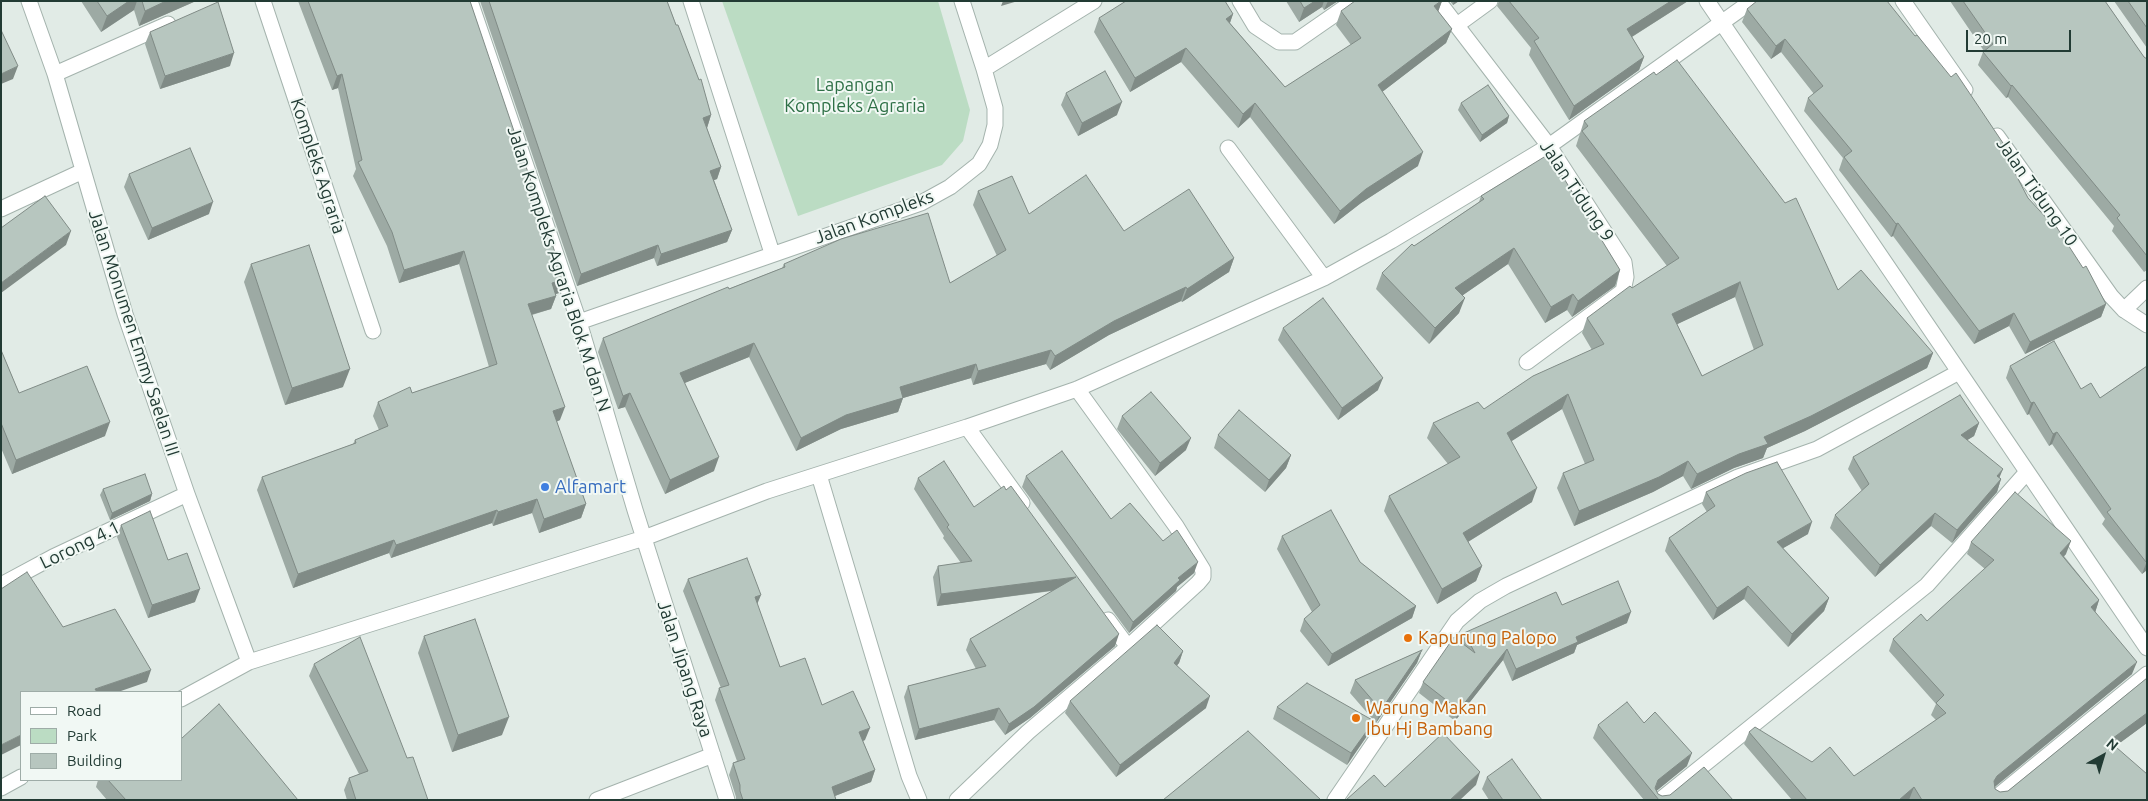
<!DOCTYPE html>
<html>
<head>
<meta charset="utf-8">
<style>
  body { margin:0 }
  #map { position:relative; width:2148px; height:801px; overflow:hidden; background:#e1ebe6; font-family:Ubuntu,sans-serif }
  canvas { display:block }
  .frame { position:absolute; inset:0; border:2px solid #223b34; pointer-events:none }
  .legend { position:absolute; left:20px; top:691px; width:162px; height:90px; box-sizing:border-box; background:#f1f8f4; border:1px solid #9eaca7; margin:0; padding:6px 9px; list-style:none; font-size:15px; color:#223b34 }
  .legend li { display:flex; align-items:center; gap:10px; height:25px }
  .legend b { width:25px; border:1px solid #9eaca7 }
  .north { position:absolute; left:2078px; top:731px; width:50px; height:50px; -webkit-text-stroke:4px #f1f8f4; paint-order:stroke; rotate:39deg; font-size:14px; font-weight:700; line-height:20px; text-align:center; color:#223b34 }
  .north::after { content:''; display:block; margin:auto; width:18px; height:22px; background:#223b34; clip-path:polygon(50% 0,100% 100%,50% 72%,0 100%) }
  .scale { position:absolute; left:1966px; top:30px; width:105px; height:22px; box-sizing:border-box; border:2px solid #223b34; border-top:0; padding-left:6px; font-size:15px; line-height:18px; white-space:nowrap; color:#223b34; -webkit-text-stroke:4px #f1f8f4; paint-order:stroke }
</style>
</head>
<body>
<div id="map">
<canvas width="2148" height="801"></canvas>
<div class="frame"></div>
<ul class="legend">
<li><b style="height:6px;background:#fff"></b>Road</li>
<li><b style="height:14px;background:#bbdcc3"></b>Park</li>
<li><b style="height:14px;background:#b7c6bf"></b>Building</li>
</ul>
<div class="north">N</div>
<div class="scale">20 m</div>
</div>
<script>
const c = document.querySelector('canvas').getContext('2d');
c.lineJoin = 'round';
function fillPath(path, color) {
  c.fillStyle = color;
  c.fill(path, 'evenodd');
}
function poly(rows) {
  const path = new Path2D();
  for (const r of rows) {
    path.moveTo(r[0], r[1]);
    for (let i = 2; i < r.length; i += 2) path.lineTo(r[i], r[i + 1]);
  }
  return path;
}
function strokePath(path, color, width, dash) {
  c.strokeStyle = color;
  c.lineWidth = width;
  c.lineCap = dash ? 'butt' : 'round';
  c.setLineDash(dash || []);
  c.stroke(path);
}
function drawText(font, color, halo, rows, align = 'center') {
  c.font = font + ' Ubuntu,sans-serif';
  c.lineWidth = 4;
  c.setLineDash([]);
  c.textBaseline = 'middle';
  c.strokeStyle = halo;
  c.fillStyle = color;
  for (const [text, x, y, turn = 0] of rows) {
    c.save();
    c.translate(x, y);
    c.rotate((+turn || 0) * Math.PI / 180);
    c.textAlign = isNaN(turn) ? turn : align;
    if (halo) c.strokeText(text, 0, 0);
    c.fillText(text, 0, 0);
    c.restore();
  }
}
const green = poly([
  [722,1,938,1,970,110,963,141,942,165,798,216]
]);
const minor = poly([
  [29,1,55,74,125,314,187,494,249,662],
  [263,1,373,331],
  [470,1,579,322,635,510,727,800],
  [691,1,772,253],
  [962,1,984,69],
  [1240,1,1255,26,1279,42,1295,42,1354,1],
  [1438,1,1549,146,1624,262,1626,277,1623,291,1527,362],
  [1707,1,2147,648],
  [1903,1,1965,90],
  [1457,25,1490,1],
  [55,74,168,24],
  [1997,136,2111,296,2124,310,2147,325],
  [1228,148,1324,278],
  [1,209,83,171],
  [2124,310,2147,288],
  [579,322,921,203,950,187,979,164,990,145,995,125,995,108,984,69,1094,1],
  [1077,389,1176,526,1203,570,1203,577,1198,583,1128,647,1108,620],
  [967,427,1022,503],
  [819,475,909,776,919,800],
  [1,585,53,557,187,494],
  [181,699,249,662,644,538,767,491,967,427,1077,389,1324,278,1391,241,1549,146,1752,1],
  [1,788,21,777],
  [1998,796,2147,674],
  [597,800,713,755],
  [957,800,1028,732,1128,647],
  [1335,800,1457,621,1480,601,1506,586,1738,477,1817,449,1959,372],
  [1660,800,1927,585,2027,472]
]);
const wall = poly([
  [81,1,196,1,139,26,134,10,101,32],
  [298,1,470,1,559,293,555,294,556,296,551,309,532,315,560,420,556,422,586,504,581,518,539,533,532,513,493,526,492,523,391,558,389,553,293,588,257,490,262,477,353,444,355,440,379,430,373,416,378,402,412,393,489,367,459,264,399,283,387,246,353,176,356,169,338,88,332,90],
  [480,1,667,1,711,115,707,128,721,167,717,179,714,180,732,230,727,242,657,266,654,258,577,286],
  [1286,1,1338,1,1324,10,1322,7,1299,22],
  [1442,1,1438,11,1452,29,1446,43,1382,92,1418,166,1361,203,1334,224,1250,117,1238,128,1181,62,1130,92,1094,32,1099,18,1233,14,1230,23,1285,87,1351,45,1336,25,1341,11],
  [1450,1,1459,1,1453,5],
  [1499,1,1688,1,1632,37,1644,57,1639,70,1569,120,1529,55,1531,48,1497,6],
  [1950,1,2105,1,2144,57,2147,59,2147,270,2144,272,2112,231,2114,226,2008,97,2006,98,1978,65,1983,52,1984,51],
  [2114,1,2147,1,2147,48],
  [1747,9,1915,36,2009,152,2007,158,2028,198,2106,304,2101,317,2025,354,2009,326,1974,344,1893,236,1891,237,1839,170,1843,158,1804,111,1808,98,1814,94,1781,52,1771,59,1742,22],
  [150,32,230,66,160,89,145,44],
  [1656,75,1838,290,1933,353,1927,368,1805,431,1767,448,1763,458,1734,468,1691,489,1683,476,1653,492,1574,526,1557,488,1563,473,1585,464,1562,409,1511,441,1532,502,1468,542,1482,566,1476,581,1437,604,1384,511,1389,496,1448,464,1427,438,1433,423,1484,409,1592,350,1582,333,1587,318,1667,266,1576,146,1584,121],
  [1735,297,1754,350,1702,376,1677,324],
  [1066,93,1117,115,1078,136,1061,105],
  [1461,103,1509,116,1507,123,1480,142,1458,110],
  [129,174,209,214,148,240,124,187],
  [978,191,1029,214,1124,231,1234,258,1229,272,1182,302,1181,301,1109,335,1050,370,1046,364,973,385,971,378,903,398,898,412,841,429,796,451,749,357,684,383,714,471,665,494,625,407,618,409,598,352,603,338,782,268,784,264,950,283,997,256,973,205],
  [1481,196,1620,270,1615,286,1572,317,1567,310,1545,323,1508,264,1463,295,1459,313,1429,344,1376,289,1382,273,1414,246,1479,202],
  [251,264,343,387,285,405,244,282],
  [1283,328,1378,390,1338,420,1278,340],
  [1,350,19,393,105,436,12,474,1,448],
  [2010,366,2081,389,2100,398,2147,366,2147,570,2142,574,2102,524,2105,519,2052,444,2049,446,2029,414,2027,415,2006,378],
  [1122,416,1186,450,1155,476,1117,429],
  [1979,423,1974,436,1967,440,2001,479,1997,492,1952,543,1931,526,1875,577,1830,528,1835,515,1862,491,1848,469,1853,457],
  [1218,435,1291,455,1286,468,1265,492,1214,448],
  [1026,476,1111,519,1163,541,1194,573,1177,587,1176,591,1129,633,1022,487],
  [918,478,974,507,1115,646,1030,718,1005,735,994,720,915,740,904,697,908,686,976,669,966,650,970,639,1052,591,937,606,933,577,938,566,961,563,943,538,944,536,914,489],
  [103,489,152,494,150,501,110,520,100,495],
  [1706,492,1808,534,1783,548,1829,598,1824,611,1788,647,1744,599,1713,620,1665,551,1669,538,1707,512,1702,504],
  [121,525,168,560,195,602,148,618,117,537],
  [1282,536,1360,562,1416,606,1412,618,1328,666,1300,631,1304,619,1312,612,1277,549],
  [1971,542,2066,554,2064,556,2099,600,2095,612,2132,674,1995,787,1995,789,2000,792,2008,791,2147,678,2147,723,2115,746,2147,800,1792,800,1744,744,1749,732,1812,762,1854,776,1936,720,1931,715,1936,704,1889,651,1893,639,1927,621,1985,569,1967,554],
  [688,579,757,605,780,667,822,705,865,740,863,741,875,770,871,782,835,796,836,800,736,800,736,797,729,775,733,763,737,761,715,700,719,688,721,688,683,591],
  [1562,605,1627,623,1577,645,1574,653,1512,681,1503,660,1455,721,1419,693,1423,682,1460,642,1464,633],
  [424,636,502,735,452,752,418,653],
  [1422,650,1417,663,1376,723,1350,693,1355,680],
  [1183,651,1179,663,1177,665,1206,708,1116,777,1065,713,1070,701],
  [314,664,428,800,347,800,344,790,349,778,359,774,309,676],
  [1277,707,1369,733,1347,765,1273,719],
  [1644,723,1687,766,1656,791,1658,794,1662,796,1733,800,1644,800,1593,738,1598,725],
  [1487,777,1542,800,1489,800,1482,789],
  [98,780,181,780,298,800,107,800,96,787]
]);
const shadedWall = poly([
  [129,1,137,1,134,10,101,32,107,16],
  [166,1,196,1,139,26,145,11],
  [1003,1,1018,1,1001,6],
  [1315,1,1324,1,1322,7,1299,22,1304,8],
  [1328,1,1338,1,1324,10],
  [1442,1,1437,15,1434,6],
  [1454,1,1459,1,1453,5],
  [1671,1,1688,1,1622,43,1627,29],
  [1233,14,1228,28,1226,19],
  [1452,29,1446,43,1373,99,1378,85],
  [1785,39,1781,52,1771,59,1776,46],
  [1186,48,1181,62,1130,92,1135,78],
  [234,53,230,66,160,89,165,76],
  [1644,57,1639,70,1569,120,1574,106],
  [18,66,13,79,1,84,1,74],
  [342,74,338,88,332,90,337,76],
  [2012,85,2008,97,2006,98,2011,86],
  [1122,102,1117,115,1078,136,1082,123],
  [1255,103,1250,117,1238,128,1243,114],
  [711,115,707,128,703,118],
  [1509,116,1507,123,1480,142,1482,135],
  [1423,152,1418,166,1361,203,1334,224,1340,211,1366,189],
  [721,167,717,179,706,183,710,171],
  [213,202,209,214,148,240,152,228],
  [1898,223,1893,236,1891,237,1896,224],
  [732,230,727,242,657,266,661,254],
  [71,231,66,245,1,293,1,283],
  [658,245,654,258,577,286,581,274],
  [1514,248,1508,264,1450,304,1455,288],
  [464,251,459,264,399,283,404,270],
  [1234,258,1229,272,1182,302,1187,289],
  [1620,270,1615,286,1572,317,1578,301],
  [564,279,559,293,547,297,552,283],
  [1740,282,1735,297,1667,329,1672,314],
  [1186,287,1181,301,1109,335,1050,370,1055,356,1114,321],
  [1573,294,1567,310,1545,323,1551,307],
  [556,296,551,309,523,317,528,304],
  [1465,298,1459,313,1429,344,1435,328],
  [2106,304,2101,317,2025,354,2030,342],
  [2014,313,2009,326,1974,344,1979,331],
  [754,343,749,357,675,387,680,373],
  [1051,350,1046,364,973,385,978,371],
  [1933,353,1927,368,1805,431,1767,448,1763,458,1734,468,1691,489,1697,474,1764,437],
  [976,364,971,378,903,398,898,412,841,429,796,451,801,438,900,387],
  [350,369,343,387,285,405,292,388],
  [1383,378,1378,390,1338,420,1342,408],
  [630,393,625,407,618,409,623,396],
  [1568,394,1562,409,1501,448,1507,433],
  [2034,402,2029,414,2027,415,2031,403],
  [565,407,560,420,548,425,553,411],
  [110,422,105,436,12,474,16,460],
  [1979,423,1974,436,1956,447,1961,435],
  [2057,432,2052,444,2049,446,2053,434],
  [1191,438,1186,450,1155,476,1160,463],
  [1291,455,1286,468,1265,492,1269,480],
  [719,457,714,471,665,494,670,480],
  [1688,461,1683,476,1653,492,1574,526,1579,511],
  [2003,469,1998,481,1997,476],
  [2001,479,1997,492,1952,543,1957,530],
  [1537,488,1532,502,1458,548,1463,533],
  [152,494,150,501,110,520,112,513],
  [537,499,532,513,493,526,498,512],
  [586,504,581,518,539,533,544,519],
  [497,510,492,523,391,558,396,545],
  [1935,513,1931,526,1875,577,1880,565],
  [1812,522,1808,534,1773,554,1777,542],
  [394,540,389,553,293,588,298,574],
  [2071,541,2066,554,2056,565,2060,553],
  [2147,561,2147,570,2142,574],
  [1198,562,1194,573,1177,587,1176,591,1129,633,1133,622,1178,578],
  [1482,566,1476,581,1437,604,1442,589],
  [1076,577,1071,588,937,606,941,594],
  [1748,586,1744,599,1713,620,1717,608],
  [200,589,195,602,148,618,152,605],
  [761,595,756,607,755,597],
  [1829,598,1824,611,1788,647,1792,634],
  [2099,600,2095,613,2091,607],
  [1416,606,1412,618,1328,666,1332,654],
  [1631,612,1627,623,1577,645,1574,653,1512,681,1516,669,1576,637],
  [1119,634,1115,646,1030,718,1005,735,1009,724],
  [1507,649,1503,660,1455,721,1459,710],
  [1422,650,1417,663,1376,723,1381,710],
  [1183,651,1179,663,1170,674,1174,663],
  [2137,662,2132,674,1992,789,1994,781,1997,776],
  [151,670,147,682,118,692,94,692,95,689],
  [1210,696,1206,708,1116,777,1120,765],
  [999,708,994,720,915,740,919,729],
  [2147,713,2147,723,2105,754,2109,741],
  [509,717,502,735,452,752,458,735],
  [1374,721,1369,733,1347,765,1351,753],
  [870,728,865,740,855,744,859,732],
  [21,735,21,745,1,755,1,745],
  [1692,753,1687,766,1654,793,1658,780],
  [875,770,871,782,827,799,832,787],
  [1480,772,1476,785,1460,800,1450,800],
  [1914,787,1909,800,1899,800]
]);
const building = poly([
  [97,1,129,1,107,16,97,1],
  [142,1,166,1,145,11,142,1],
  [308,1,470,1,564,279,552,283,556,296,528,304,565,407,553,411,586,504,544,519,537,499,498,512,497,510,396,545,394,540,298,574,262,477,356,443,355,440,388,426,378,402,410,387,412,393,497,364,464,251,404,270,392,232,358,162,362,160,342,74,337,76,308,1],
  [489,1,667,1,676,25,678,25,699,80,701,79,711,115,703,118,721,167,710,171,732,230,661,254,658,245,581,274,489,1],
  [1126,1,1225,1,1233,14,1226,19,1285,87,1361,38,1341,11,1355,1,1441,1,1434,6,1452,29,1378,85,1423,152,1366,189,1340,211,1255,103,1243,114,1186,48,1135,78,1099,18,1126,1],
  [1300,1,1315,1,1304,8,1300,1],
  [1509,1,1671,1,1627,29,1644,57,1574,106,1534,41,1539,38,1509,1],
  [1757,1,1887,1,1915,36,1917,35,1951,77,1956,73,2009,152,2005,154,2028,198,2050,222,2052,220,2083,268,2086,266,2106,304,2030,342,2014,313,1979,331,1898,223,1896,224,1844,157,1852,151,1808,98,1823,86,1785,39,1776,46,1747,9,1757,1],
  [1963,1,2105,1,2144,57,2147,59,2147,256,2117,218,2120,215,2012,85,2011,86,1983,52,1993,44,1963,1],
  [2128,1,2147,1,2147,28,2128,1],
  [218,2,234,53,165,76,150,32,218,2],
  [1,30,18,66,1,74,1,30],
  [1677,60,1785,203,1796,198,1838,290,1861,270,1933,353,1811,416,1764,437,1768,444,1739,454,1697,474,1688,461,1659,477,1579,511,1563,473,1594,460,1568,394,1507,433,1537,488,1463,533,1482,566,1442,589,1389,496,1460,457,1433,423,1478,402,1484,409,1533,376,1604,344,1587,318,1630,286,1632,288,1679,258,1582,131,1588,126,1584,121,1654,72,1656,75,1677,60],
  [1740,282,1763,345,1702,376,1672,314,1740,282],
  [1105,71,1122,102,1082,123,1066,93,1105,71],
  [1488,85,1509,116,1482,135,1461,103,1488,85],
  [190,148,213,202,152,228,129,174,190,148],
  [1549,154,1620,270,1578,301,1573,294,1551,307,1514,248,1455,288,1465,298,1435,328,1382,273,1412,244,1414,246,1484,199,1481,196,1549,154],
  [1086,175,1124,231,1189,189,1234,258,1187,289,1186,287,1114,321,1055,356,1051,350,978,371,976,364,900,387,903,398,846,415,801,438,754,343,680,373,719,457,670,480,630,393,623,396,603,338,728,287,729,289,785,267,784,264,841,239,928,213,950,283,1006,250,978,191,1012,176,1029,214,1086,175],
  [45,196,71,231,1,283,1,228,45,196],
  [309,245,350,369,292,388,251,264,309,245],
  [1323,298,1383,378,1342,408,1283,328,1323,298],
  [2054,341,2081,389,2091,383,2100,398,2147,366,2146,562,2107,512,2111,509,2057,432,2053,434,2034,402,2031,403,2010,366,2054,341],
  [1,350,19,393,87,366,110,422,16,460,1,423,1,350],
  [1151,392,1191,438,1160,463,1122,416,1151,392],
  [1960,395,1979,423,1961,435,2003,469,1997,476,2001,479,1957,530,1935,513,1880,565,1835,515,1869,484,1853,457,1960,395],
  [1239,410,1291,455,1269,480,1218,435,1239,410],
  [1062,451,1111,519,1130,503,1163,541,1177,530,1198,562,1178,578,1180,580,1133,622,1026,476,1062,451],
  [944,461,974,507,1004,486,1006,490,1011,486,1119,634,1034,707,1009,724,999,708,919,729,908,686,986,666,970,639,1076,577,941,594,938,566,972,561,947,527,949,525,918,478,944,461],
  [1777,462,1812,522,1777,542,1829,598,1792,634,1748,586,1717,608,1669,538,1715,506,1706,492,1746,473,1777,462],
  [145,474,152,494,112,513,103,489,145,474],
  [2015,492,2071,541,2060,553,2099,600,2091,607,2137,662,1997,776,1994,781,1995,789,2000,792,2008,791,2147,678,2147,713,2109,741,2147,774,2147,800,1922,800,1914,787,1899,800,1807,800,1749,732,1755,727,1812,762,1830,747,1854,776,1946,713,1936,703,1944,695,1893,639,1921,614,1927,621,1994,560,1971,542,2015,492],
  [1331,510,1360,562,1416,606,1332,654,1304,619,1320,605,1282,536,1331,510],
  [150,511,168,560,187,553,200,589,152,605,121,525,150,511],
  [747,558,761,595,755,597,780,667,805,658,822,705,853,691,870,728,859,732,875,770,832,787,836,800,743,800,740,791,740,785,733,763,745,759,719,688,729,685,688,579,747,558],
  [27,572,63,627,115,609,151,670,95,689,97,692,21,692,21,735,1,745,1,589,27,572],
  [1618,581,1631,612,1576,637,1578,642,1516,669,1507,649,1459,710,1423,682,1454,637,1475,653,1464,633,1556,592,1562,605,1618,581],
  [475,619,509,717,458,735,424,636,475,619],
  [1157,625,1183,651,1174,663,1210,696,1120,765,1070,701,1157,625],
  [360,637,407,758,413,757,428,800,356,800,349,778,368,771,314,664,360,637],
  [1422,650,1381,710,1355,680,1422,650],
  [1307,683,1374,721,1351,753,1277,707,1307,683],
  [1627,702,1644,723,1655,712,1692,753,1658,780,1655,788,1658,794,1662,796,1670,795,1704,767,1733,800,1659,800,1598,725,1627,702],
  [219,704,298,800,126,800,108,780,181,780,181,739,219,704],
  [1248,731,1321,800,1163,800,1248,731],
  [1443,733,1480,772,1450,800,1346,800,1374,775,1385,787,1443,733],
  [1512,759,1542,800,1503,800,1487,777,1512,759]
]);
const markers = [
  [545,487,5,"#3f7fe0"],
  [1408,638,5,"#e8710a"],
  [1356,718,5,"#e8710a"]
];
const parkNames = [
  ["Lapangan",855,85],
  ["Kompleks Agraria",855,106]
];
const streetNames = [
  ["Kompleks Agraria",318,166,72],
  ["Jalan Tidung 9",1577,191,56],
  ["Jalan Tidung 10",2037,192,55],
  ["Jalan Kompleks",874,217,-20],
  ["Jalan Kompleks Agraria Blok M dan N",559,269,72],
  ["Jalan Monumen Emmy Saelan III",134,333,72],
  ["Lorong 4.1",80,545,-26],
  ["Jalan Jipang Raya",685,669,72]
];
const shopNames = [
  ["Alfamart",555,487]
];
const foodNames = [
  ["Kapurung Palopo",1418,638],
  ["Warung Makan",1366,708],
  ["Ibu Hj Bambang",1366,729]
];
fillPath(green, '#bbdcc3');
strokePath(minor, '#a4b3ad', 17);
strokePath(minor, '#fff', 15);
fillPath(wall, '#9daaa4');
fillPath(shadedWall, '#808b86');
fillPath(building, '#b7c6bf');
strokePath(building, '#808b86', 1);
for (const [x, y, r, color] of markers) {
  const dot = new Path2D();
  dot.arc(x, y, r, 0, 2 * Math.PI);
  c.fillStyle = color;
  c.fill(dot);
  strokePath(dot, '#f1f8f4', 2);
}
drawText('18px', '#2e7046', '#f1f8f4', parkNames);
drawText('18px', '#223b34', '#f1f8f4', streetNames);
drawText('18px', '#366cbe', '#f1f8f4', shopNames, 'left');
drawText('18px', '#c56008', '#f1f8f4', foodNames, 'left');
</script>
</body>
</html>
